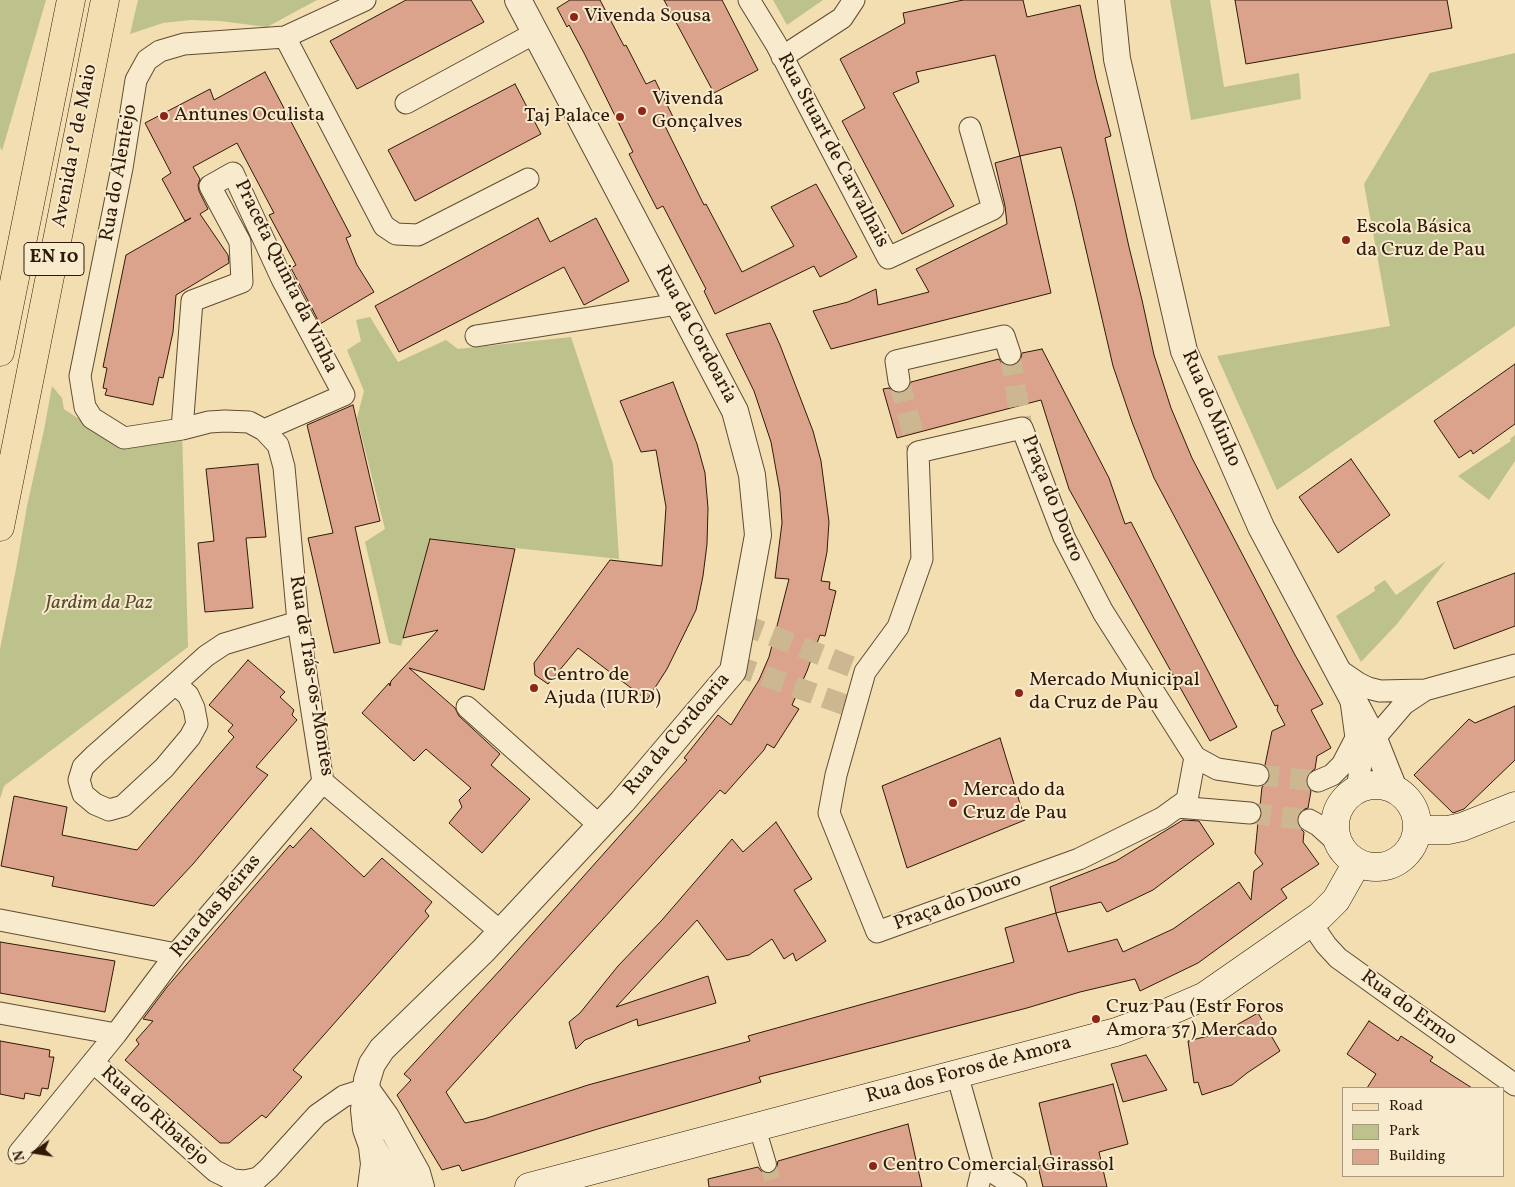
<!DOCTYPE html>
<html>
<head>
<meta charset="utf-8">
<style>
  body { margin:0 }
  #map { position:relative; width:1515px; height:1187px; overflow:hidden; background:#f3deb2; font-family:Vollkorn,serif }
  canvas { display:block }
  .legend { position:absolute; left:1342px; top:1087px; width:162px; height:90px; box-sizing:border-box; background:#f7eacd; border:1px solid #a7977e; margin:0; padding:6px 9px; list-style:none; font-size:15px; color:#2f1a08 }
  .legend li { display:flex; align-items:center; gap:10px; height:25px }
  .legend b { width:25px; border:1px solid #a7977e }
  .north { position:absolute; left:10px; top:1127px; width:50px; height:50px; -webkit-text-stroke:4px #f7eacd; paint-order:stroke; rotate:257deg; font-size:14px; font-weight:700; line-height:20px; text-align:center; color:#2f1a08 }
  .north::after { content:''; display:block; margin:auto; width:18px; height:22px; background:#2f1a08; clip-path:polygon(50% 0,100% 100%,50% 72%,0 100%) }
</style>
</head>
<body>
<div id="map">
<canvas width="1515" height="1187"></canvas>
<ul class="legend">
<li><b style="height:6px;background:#f3deb2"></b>Road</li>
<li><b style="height:14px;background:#bdc18b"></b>Park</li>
<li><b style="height:14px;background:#dca38c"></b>Building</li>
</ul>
<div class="north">N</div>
</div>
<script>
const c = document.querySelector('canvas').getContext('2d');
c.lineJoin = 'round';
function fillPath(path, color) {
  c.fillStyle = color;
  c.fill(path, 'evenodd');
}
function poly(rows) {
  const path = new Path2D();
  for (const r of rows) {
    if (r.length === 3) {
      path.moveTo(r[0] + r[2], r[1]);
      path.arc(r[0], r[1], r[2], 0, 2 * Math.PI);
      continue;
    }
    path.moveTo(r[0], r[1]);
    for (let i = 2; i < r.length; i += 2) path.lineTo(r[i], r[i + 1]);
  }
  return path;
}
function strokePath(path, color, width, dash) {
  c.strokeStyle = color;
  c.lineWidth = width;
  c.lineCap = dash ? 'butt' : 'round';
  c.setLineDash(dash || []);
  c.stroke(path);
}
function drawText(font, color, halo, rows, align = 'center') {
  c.font = font + ' Vollkorn,serif';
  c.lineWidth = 4;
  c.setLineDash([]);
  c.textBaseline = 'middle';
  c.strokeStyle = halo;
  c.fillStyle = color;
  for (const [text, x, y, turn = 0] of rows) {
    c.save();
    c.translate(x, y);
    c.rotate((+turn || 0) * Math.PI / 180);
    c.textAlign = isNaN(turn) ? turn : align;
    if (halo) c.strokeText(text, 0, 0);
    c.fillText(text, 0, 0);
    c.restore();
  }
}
const green = poly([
  [0,0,46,0,2,151,0,147],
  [138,0,317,0,267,27,220,21,191,20,163,23,130,34],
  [773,0,823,0,787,25],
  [1170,0,1210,0,1224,87,1299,73,1301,99,1191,120],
  [1515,53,1515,326,1277,490,1217,356,1390,326,1364,184,1430,73],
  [370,317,398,362,446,340,458,349,571,337,613,464,619,559,430,539,401,646,389,643,365,542,385,529,357,418,364,391,347,350,361,341,356,320],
  [52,386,62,398,64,409,103,435,182,429,188,647,4,786,0,799,0,649,16,569,27,506,44,430],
  [1515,435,1515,461,1489,500,1458,476,1511,441,1510,439],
  [1446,561,1397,624,1361,662,1336,616,1375,591,1374,587,1385,580,1396,595]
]);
const building = poly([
  [406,0,471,0,484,22,357,89,330,41,406,0],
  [570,0,600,0,624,46,626,45,646,84,655,80,674,119,664,124,704,205,706,204,742,272,794,246,771,207,816,184,857,257,820,277,814,266,715,314,704,291,706,289,663,206,657,209,638,172,629,154,633,152,584,53,569,25,567,27,557,8,570,0],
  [664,0,722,0,758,70,714,93,664,0],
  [963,0,1023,0,1027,17,1080,5,1096,79,1111,136,1105,138,1129,247,1142,300,1154,355,1171,408,1192,458,1295,655,1323,704,1311,710,1331,748,1317,756,1315,769,1308,774,1306,779,1306,785,1311,791,1308,808,1302,810,1298,814,1297,820,1299,827,1304,832,1303,842,1319,864,1281,889,1287,898,1198,963,1140,991,1135,979,1080,992,1027,1008,759,1077,761,1082,601,1128,462,1171,459,1165,442,1170,397,1095,411,1080,404,1074,502,968,687,760,684,758,718,715,731,725,759,680,769,657,789,579,775,578,782,523,780,492,771,442,754,391,726,334,770,323,780,345,813,431,821,461,829,522,827,552,821,581,830,582,829,589,836,591,825,636,820,635,807,671,792,705,799,709,774,748,767,744,764,750,725,794,720,790,446,1092,465,1123,484,1119,588,1085,750,1041,748,1036,1014,962,1005,928,1056,913,1050,887,1116,861,1183,820,1199,821,1214,844,1153,890,1107,912,1101,902,1056,913,1068,952,1117,939,1123,952,1173,929,1239,882,1251,900,1254,871,1263,864,1255,853,1258,822,1262,814,1260,806,1262,787,1268,782,1270,776,1269,770,1265,765,1272,731,1285,725,1277,710,1278,705,1275,706,1154,478,1132,422,1113,366,1075,202,1061,147,1020,156,995,55,916,72,919,82,893,93,954,206,902,234,842,121,865,108,840,59,905,23,903,13,963,0],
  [1235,0,1447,0,1452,28,1246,64,1235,0],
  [265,72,351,236,346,238,357,265,374,292,320,324,291,268,296,265,269,215,274,213,237,143,193,167,200,179,198,185,199,191,208,209,200,214,228,255,229,263,176,295,173,332,163,378,159,377,153,405,105,395,107,389,103,388,107,368,103,367,126,255,191,218,185,221,162,179,171,173,145,123,210,89,214,100,265,72],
  [515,84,541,134,415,201,388,150,515,84],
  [1020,156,1051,293,831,349,813,311,848,302,876,289,878,305,929,292,916,269,1007,224,1005,206,995,163,1020,156],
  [538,218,550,242,596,218,629,281,584,305,564,267,399,352,375,306,538,218],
  [1042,349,1109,478,1125,524,1131,522,1237,727,1210,741,1069,489,1041,400,897,438,883,389,889,388,894,392,901,393,907,390,911,382,999,359,1002,364,1007,366,1013,366,1020,362,1022,353,1042,349],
  [1515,364,1515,424,1473,454,1471,450,1459,458,1434,421,1515,364],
  [673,382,697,444,705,473,708,508,707,544,703,576,696,610,667,669,647,700,578,648,548,684,535,675,534,663,610,560,662,566,666,507,656,450,641,452,620,401,673,382],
  [353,405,380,521,355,527,380,643,334,653,308,538,333,533,307,425,353,405],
  [1351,459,1390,515,1338,553,1299,497,1351,459],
  [258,464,266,537,246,538,253,608,205,612,198,543,214,541,206,469,258,464],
  [430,539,515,549,484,690,409,668,455,708,459,716,500,754,491,765,530,799,482,853,449,823,462,807,459,800,471,788,426,749,414,761,362,713,389,683,390,686,391,681,438,630,403,638,430,539],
  [1515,573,1515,626,1454,649,1437,602,1515,573],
  [248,660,285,692,280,697,294,710,292,715,297,720,256,767,268,775,193,864,154,906,52,886,54,877,1,866,14,796,67,807,62,835,137,850,234,737,228,731,233,725,209,705,248,660],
  [1515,706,1515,760,1464,809,1453,813,1414,775,1469,719,1475,723,1515,706],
  [1000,738,1025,820,907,868,882,786,1000,738],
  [776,822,812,879,794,890,826,941,796,961,793,953,784,959,772,939,749,955,727,960,697,920,616,1007,708,976,716,1003,638,1026,637,1019,585,1040,576,1049,569,1022,580,1013,618,966,662,920,732,839,743,852,776,822],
  [311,828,364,877,382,858,432,902,425,911,429,916,293,1070,302,1077,266,1118,262,1115,229,1143,220,1143,125,1060,139,1044,136,1040,153,1021,143,1019,167,987,290,845,293,848,311,828],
  [0,942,115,961,105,1012,0,993,0,942],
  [1258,1013,1280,1051,1247,1073,1232,1085,1202,1095,1198,1082,1194,1083,1188,1041,1224,1032,1258,1013],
  [1369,1021,1398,1041,1401,1036,1433,1057,1430,1061,1472,1088,1367,1088,1376,1074,1347,1054,1369,1021],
  [0,1041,50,1050,49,1057,54,1057,48,1089,42,1088,40,1096,25,1093,24,1099,0,1094,0,1041],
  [1146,1055,1167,1090,1123,1102,1111,1064,1146,1055],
  [1113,1084,1128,1144,1099,1152,1107,1187,1043,1187,1038,1166,1053,1163,1039,1103,1113,1084],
  [908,1124,922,1187,709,1187,708,1179,758,1167,762,1172,770,1174,776,1170,778,1161,908,1124]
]);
const pedestrianTunnel = poly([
  [768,1164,774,1187]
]);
const minorTunnel = poly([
  [1010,354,1022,428],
  [899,381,918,452],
  [742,624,865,672],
  [734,665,851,707,854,712],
  [1258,775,1318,781],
  [1250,813,1309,820]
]);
const pedestrian = poly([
  [757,1127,768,1164]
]);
const minor = poly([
  [365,0,285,37,184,44,160,51,147,60,136,80,122,168,80,376,85,407,92,418,124,438,182,429,209,422,225,421,249,422,264,430,278,445,284,467,298,622,323,782,501,932],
  [749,0,776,44,888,258,993,209,970,128],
  [285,37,384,226,396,234,418,235,528,179],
  [782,57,842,18,854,0],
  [406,103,535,33],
  [476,336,678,304],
  [899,381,896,361,1004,336,1010,354],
  [182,429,192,301,242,282,240,242,210,186,233,173,282,279,344,395,264,430],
  [1336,668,1358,683,1368,688,1380,691,1425,690,1515,665],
  [175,684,188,695,194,708,197,724,190,737,164,768,123,806,109,810,95,804,83,794,79,780,83,767,95,755,175,684,206,656,224,644,298,622],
  [467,707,599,825],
  [1356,738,1361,764,1357,789],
  [1374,739,1404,704,1425,690],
  [1195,757,1187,800,1162,818,1079,859,877,932,829,813,836,775,865,672,898,627,922,559,918,452,1022,428,1064,537,1103,612,1195,757,1217,769,1258,775],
  [1318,781,1332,775,1342,765,1356,738,1351,701],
  [1177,807,1250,813],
  [1309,820,1318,825,1338,843],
  [0,920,176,954],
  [1311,923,1326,945,1338,958,1515,1085],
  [0,1013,116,1034],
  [93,1062,215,1171,233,1180,245,1181,258,1178,268,1169,317,1115,344,1096,366,1089],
  [957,1074,983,1166,978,1187],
  [19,1153,116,1034,176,954,323,782],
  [983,1166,1016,1187]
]);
const tertiary = poly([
  [1111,0,1117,59,1184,351,1261,527,1374,739,1394,789],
  [366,1089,386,1117,417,1173,421,1187],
  [371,1187,374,1164,372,1147],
  [396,1187,372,1146,366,1129,364,1110,367,1080,372,1064,382,1049,483,951,622,802,733,671,758,535,752,475,735,411,518,0]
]);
const secondary = poly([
  [1376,826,41],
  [1417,830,1448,830,1462,827,1515,806],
  [529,1187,1116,1032,1159,1016,1205,996,1320,916,1336,900,1357,863]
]);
const primary = poly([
  [0,352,71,0],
  [0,527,105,0]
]);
const markers = [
  [574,17,5,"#8f2418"],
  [642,111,5,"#8f2418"],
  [164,116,5,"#8f2418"],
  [620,117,5,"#8f2418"],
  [1346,240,5,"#8f2418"],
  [534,688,5,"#8f2418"],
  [1019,693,5,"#8f2418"],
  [953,803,5,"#8f2418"],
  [1096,1019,5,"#8f2418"],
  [873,1166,5,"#8f2418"]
];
const shields = [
  [54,259,60]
];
const shieldNames = [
  ["EN 10",54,259]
];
const poiNames = [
  ["Vivenda Sousa",584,17],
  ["Vivenda",652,100],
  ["Gonçalves",652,123],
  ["Antunes Oculista",174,116],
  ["Taj Palace",610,117,"right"],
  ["Escola Básica",1356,228],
  ["da Cruz de Pau",1356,251],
  ["Centro de",544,676],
  ["Ajuda (IURD)",544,699],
  ["Mercado Municipal",1029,681],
  ["da Cruz de Pau",1029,704],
  ["Mercado da",963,791],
  ["Cruz de Pau",963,814],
  ["Cruz Pau (Estr Foros",1106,1008],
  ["Amora 37) Mercado",1106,1031],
  ["Centro Comercial Girassol",883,1166]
];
const streetNames = [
  ["Avenida 1º de Maio",76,146,-79],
  ["Rua Stuart de Carvalhais",832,151,62],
  ["Rua do Alentejo",120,173,-80],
  ["Praceta Quinta da Vinha",285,277,64],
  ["Rua da Cordoaria",695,335,62],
  ["Rua do Minho",1210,409,67],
  ["Praça do Douro",1051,499,68],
  ["Rua de Trás-os-Montes",310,676,81],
  ["Rua da Cordoaria",678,735,-50],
  ["Praça do Douro",958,903,-20],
  ["Rua das Beiras",217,907,-50],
  ["Rua do Ermo",1408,1009,36],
  ["Rua dos Foros de Amora",969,1071,-15],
  ["Rua do Ribatejo",154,1117,42]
];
const parkNames = [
  ["Jardim da Paz",99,604]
];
fillPath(green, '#bdc18b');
fillPath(building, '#dca38c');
strokePath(building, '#2f1a08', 1);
strokePath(pedestrianTunnel, '#ccb790', 16, [16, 8]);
strokePath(minorTunnel, '#ccb790', 21, [21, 11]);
strokePath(pedestrian, '#604b32', 18);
strokePath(minor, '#604b32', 23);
strokePath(tertiary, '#604b32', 28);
strokePath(secondary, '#2f1a08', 29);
strokePath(primary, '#2f1a08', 29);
strokePath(pedestrian, '#f7eacd', 16);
strokePath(minor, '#f7eacd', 21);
strokePath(tertiary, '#f7eacd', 26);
strokePath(secondary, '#f7eacd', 28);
strokePath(primary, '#f3deb2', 28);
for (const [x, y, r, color] of markers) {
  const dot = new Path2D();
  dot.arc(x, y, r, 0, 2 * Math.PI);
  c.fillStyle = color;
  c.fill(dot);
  strokePath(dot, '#f7eacd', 2);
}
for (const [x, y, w] of shields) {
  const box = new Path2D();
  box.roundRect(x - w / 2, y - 16.5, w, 33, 4);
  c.fillStyle = '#f7eacd';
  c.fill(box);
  strokePath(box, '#2f1a08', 1);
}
drawText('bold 19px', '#2f1a08', null, shieldNames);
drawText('20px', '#2f1a08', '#f7eacd', poiNames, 'left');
drawText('20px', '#2f1a08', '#f7eacd', streetNames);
drawText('italic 20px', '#5a4c2f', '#f7eacd', parkNames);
</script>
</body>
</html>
